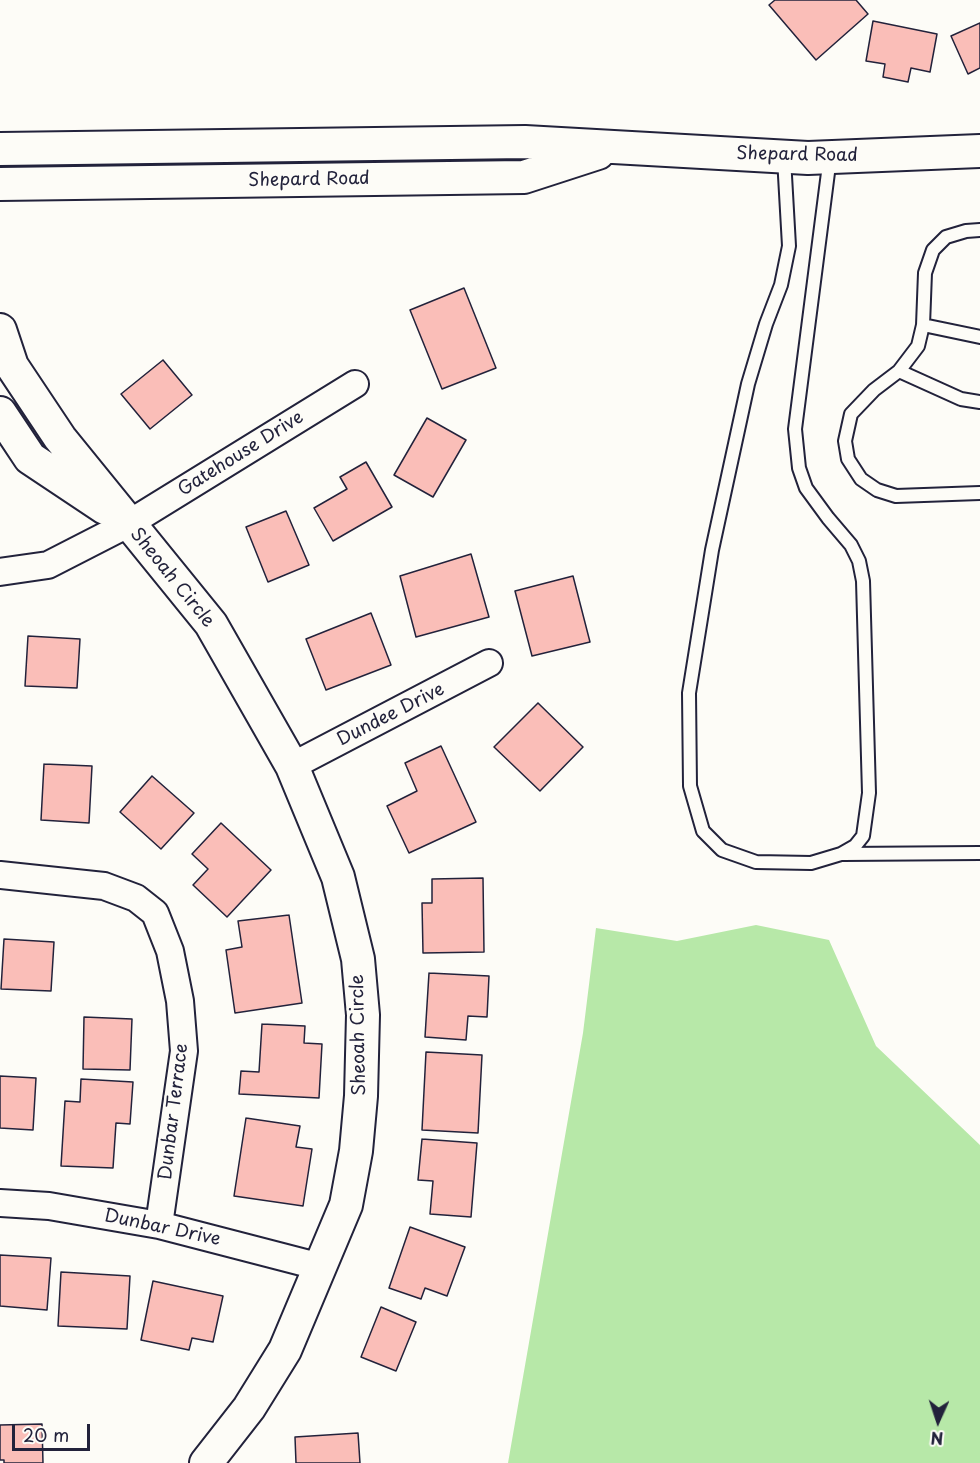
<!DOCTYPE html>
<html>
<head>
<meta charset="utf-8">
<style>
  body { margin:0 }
  #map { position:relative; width:980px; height:1463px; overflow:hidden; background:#fdfcf7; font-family:"Playpen Sans",sans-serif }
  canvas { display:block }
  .north { position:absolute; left:908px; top:1391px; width:60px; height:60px; -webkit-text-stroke:4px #fdfcf7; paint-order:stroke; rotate:183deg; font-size:16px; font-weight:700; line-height:24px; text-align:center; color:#22223b }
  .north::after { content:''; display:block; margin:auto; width:21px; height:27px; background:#22223b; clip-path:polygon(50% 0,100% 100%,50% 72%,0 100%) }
  .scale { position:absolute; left:12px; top:1424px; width:78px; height:27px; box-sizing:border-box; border:3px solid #22223b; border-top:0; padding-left:8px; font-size:18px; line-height:21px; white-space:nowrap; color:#22223b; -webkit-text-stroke:4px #fdfcf7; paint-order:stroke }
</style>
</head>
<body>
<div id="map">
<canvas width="980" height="1463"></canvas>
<div class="north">N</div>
<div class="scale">20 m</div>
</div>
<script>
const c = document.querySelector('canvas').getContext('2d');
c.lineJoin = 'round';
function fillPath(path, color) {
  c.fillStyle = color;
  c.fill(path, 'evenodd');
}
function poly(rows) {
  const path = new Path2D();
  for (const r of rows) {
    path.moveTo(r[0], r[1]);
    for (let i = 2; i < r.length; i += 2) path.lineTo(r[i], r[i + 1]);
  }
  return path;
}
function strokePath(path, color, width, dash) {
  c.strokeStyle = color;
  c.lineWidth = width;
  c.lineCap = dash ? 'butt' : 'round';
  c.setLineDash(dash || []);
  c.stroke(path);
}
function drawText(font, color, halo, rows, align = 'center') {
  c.font = font + ' "Playpen Sans",sans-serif';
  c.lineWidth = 4.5;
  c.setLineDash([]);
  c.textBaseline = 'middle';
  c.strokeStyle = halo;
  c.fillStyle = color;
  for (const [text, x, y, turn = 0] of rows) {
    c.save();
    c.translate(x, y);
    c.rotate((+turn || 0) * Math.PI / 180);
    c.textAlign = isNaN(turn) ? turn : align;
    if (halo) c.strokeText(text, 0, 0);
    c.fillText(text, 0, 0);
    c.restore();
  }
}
const green = poly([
  [756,925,829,940,876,1046,980,1145,980,1463,508,1463,583,1033,596,928,677,941]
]);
const building = poly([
  [775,0,856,0,868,14,816,60,769,5,775,0],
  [873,21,937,34,930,72,911,68,908,82,883,77,885,64,866,61,873,21],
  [980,23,980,68,968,74,951,36,980,23],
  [464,288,496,368,442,389,410,310,464,288],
  [163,360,192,395,150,429,121,394,163,360],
  [427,418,466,440,433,497,394,475,427,418],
  [366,462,392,507,333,541,314,508,347,489,340,477,366,462],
  [286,511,309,565,268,582,246,527,286,511],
  [471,554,489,617,416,637,400,576,471,554],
  [573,576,590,642,532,656,515,591,573,576],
  [371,613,391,665,326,690,306,639,371,613],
  [28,636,80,639,77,688,25,686,28,636],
  [538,703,583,747,540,791,494,747,538,703],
  [441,746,476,822,409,853,387,806,417,791,405,763,441,746],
  [44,764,92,766,89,823,41,820,44,764],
  [152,776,194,813,161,849,120,812,152,776],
  [221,823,271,870,227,917,193,885,208,869,192,854,221,823],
  [483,878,484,952,423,953,422,903,432,903,432,879,483,878],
  [289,915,302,1003,235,1013,226,950,242,947,238,921,289,915],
  [4,939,54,942,51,991,1,989,4,939],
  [429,973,489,976,487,1017,468,1016,466,1040,425,1037,429,973],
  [84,1017,132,1019,130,1070,83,1069,84,1017],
  [262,1024,305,1026,304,1043,322,1044,319,1098,239,1094,241,1071,259,1072,262,1024],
  [426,1052,482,1055,478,1133,422,1130,426,1052],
  [0,1076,36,1078,33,1130,0,1128,0,1076],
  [81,1079,133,1082,130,1124,116,1123,113,1168,61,1166,65,1101,80,1102,81,1079],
  [246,1118,300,1126,296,1147,312,1149,303,1206,234,1196,246,1118],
  [422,1139,477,1143,471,1217,430,1214,433,1181,418,1180,422,1139],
  [410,1227,465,1247,447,1296,425,1288,421,1299,389,1288,410,1227],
  [0,1255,51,1258,47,1310,0,1306,0,1255],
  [61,1272,130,1276,127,1329,58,1326,61,1272],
  [153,1281,223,1296,213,1342,192,1338,189,1350,141,1340,153,1281],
  [381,1307,416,1322,396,1371,361,1357,381,1307],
  [42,1424,43,1463,4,1463,4,1460,0,1460,0,1425,42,1424],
  [358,1433,360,1463,296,1463,295,1437,358,1433]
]);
const service = poly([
  [784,158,789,246,781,285,766,324,748,384,712,550,689,693,690,786,703,831,722,850,756,862,811,863,841,854,855,846,863,836,869,793,863,581,859,561,851,545,828,518,806,488,799,468,795,429,830,157],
  [980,230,966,231,946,237,933,250,925,273,923,325,918,346,899,371,874,390,851,414,845,441,848,459,861,479,877,490,896,496,980,493],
  [923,325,980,337],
  [899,371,961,399,980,402],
  [843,854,980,853]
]);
const minor = poly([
  [0,572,48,565,128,524,355,384],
  [292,766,489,663],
  [0,875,104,886,136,898,155,913,170,951,180,1001,184,1051,159,1225],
  [0,1203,49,1206,159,1225,321,1267]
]);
const tertiary = poly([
  [0,149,525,142,808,158,980,151],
  [0,184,524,177,598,153],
  [0,330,12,366,60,438,211,624,292,766,338,877,358,959,363,1015,361,1096,356,1151,346,1205,285,1350,249,1408,206,1463],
  [0,413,30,458,105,508]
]);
const streetNames = [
  ["Shepard Road",797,155,1],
  ["Shepard Road",309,180,-1],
  ["Gatehouse Drive",241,454,-32],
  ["Sheoah Circle",172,578,51],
  ["Dundee Drive",391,715,-27],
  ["Sheoah Circle",359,1035,-91],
  ["Dunbar Terrace",174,1112,-83],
  ["Dunbar Drive",162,1228,12]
];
fillPath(green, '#b7e8a8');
fillPath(building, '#fabeb8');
strokePath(building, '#22223b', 1.5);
strokePath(service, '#22223b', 16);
strokePath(minor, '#22223b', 30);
strokePath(tertiary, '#22223b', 36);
strokePath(service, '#fdfcf7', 12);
strokePath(minor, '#fdfcf7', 26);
strokePath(tertiary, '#fdfcf7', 32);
drawText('18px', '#22223b', '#fdfcf7', streetNames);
</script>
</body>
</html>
